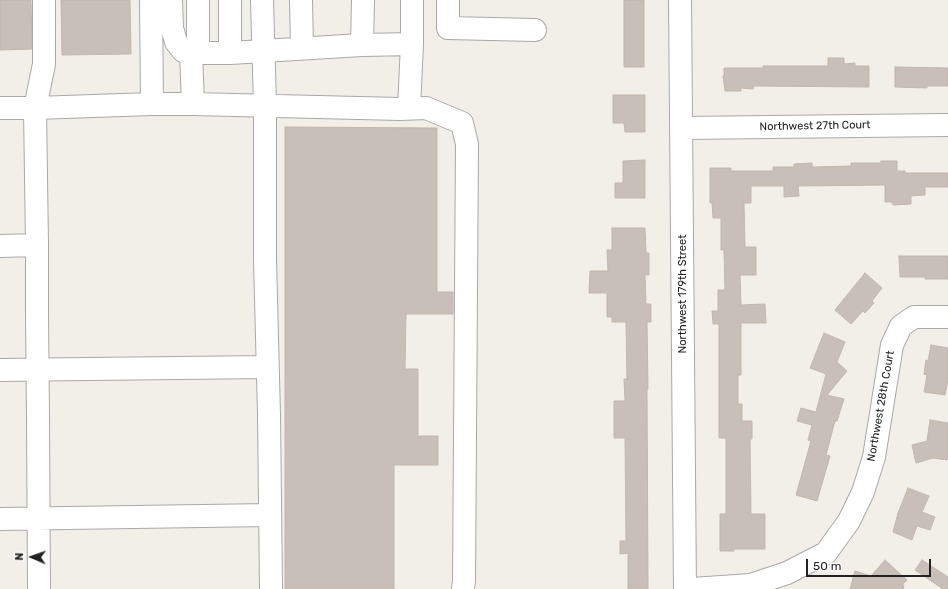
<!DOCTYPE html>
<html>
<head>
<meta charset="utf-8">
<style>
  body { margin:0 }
  #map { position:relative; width:948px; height:589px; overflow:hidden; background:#f2efe9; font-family:Rubik,sans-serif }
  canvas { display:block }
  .north { position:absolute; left:12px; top:537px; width:40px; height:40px; -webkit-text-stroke:3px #fff; paint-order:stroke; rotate:272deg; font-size:11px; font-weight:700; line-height:16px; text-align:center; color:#222 }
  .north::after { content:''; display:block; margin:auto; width:14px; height:18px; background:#222; clip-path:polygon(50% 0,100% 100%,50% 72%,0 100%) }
  .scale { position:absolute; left:806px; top:559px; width:125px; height:18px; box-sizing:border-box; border:2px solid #222; border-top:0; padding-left:5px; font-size:12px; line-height:14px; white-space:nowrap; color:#222; -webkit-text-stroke:3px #fff; paint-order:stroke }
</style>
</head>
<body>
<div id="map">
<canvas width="948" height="589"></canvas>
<div class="north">N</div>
<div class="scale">50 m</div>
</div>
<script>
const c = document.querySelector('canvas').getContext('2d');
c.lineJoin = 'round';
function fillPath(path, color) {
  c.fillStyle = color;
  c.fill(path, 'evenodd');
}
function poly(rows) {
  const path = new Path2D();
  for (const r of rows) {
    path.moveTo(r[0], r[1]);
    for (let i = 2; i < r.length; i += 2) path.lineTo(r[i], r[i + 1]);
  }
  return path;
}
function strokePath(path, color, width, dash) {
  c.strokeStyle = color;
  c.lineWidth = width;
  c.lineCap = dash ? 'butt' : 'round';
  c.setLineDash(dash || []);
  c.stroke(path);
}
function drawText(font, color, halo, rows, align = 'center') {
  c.font = font + ' Rubik,sans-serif';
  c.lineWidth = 3.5;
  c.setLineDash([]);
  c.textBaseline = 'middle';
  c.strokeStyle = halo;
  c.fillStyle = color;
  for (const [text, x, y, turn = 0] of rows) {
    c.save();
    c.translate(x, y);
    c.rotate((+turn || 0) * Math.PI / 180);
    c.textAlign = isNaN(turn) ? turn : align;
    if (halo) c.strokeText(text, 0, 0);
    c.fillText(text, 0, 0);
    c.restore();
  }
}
const building = poly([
  [0,0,31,0,32,49,0,50,0,0],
  [61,0,130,0,131,54,62,55,61,0],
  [624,0,644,0,644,67,624,67,624,0],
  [828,58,844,58,844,64,855,63,855,66,869,66,869,87,754,86,753,89,741,88,741,91,725,91,723,76,724,76,724,68,763,68,763,66,828,66,828,58],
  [895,67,948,68,948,86,927,86,927,88,895,87,895,67],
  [613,95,645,95,645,132,625,132,624,123,613,123,613,95],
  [285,127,437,128,437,292,453,292,453,314,406,314,405,369,418,369,418,436,438,436,438,465,394,465,394,589,285,589,285,127],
  [645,160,645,198,615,198,615,183,623,183,623,161,645,160],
  [881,161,897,161,897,171,905,171,905,173,948,173,948,187,925,187,925,195,911,196,911,204,893,205,892,202,885,202,885,185,798,186,799,196,784,197,784,186,751,186,751,203,744,203,745,247,756,247,756,275,740,275,741,305,765,304,766,323,741,323,741,375,738,375,738,404,742,404,742,421,752,421,752,439,750,439,751,514,765,514,765,549,734,549,734,551,720,551,720,514,726,514,726,438,719,438,719,324,713,324,712,311,718,311,718,290,725,290,724,250,721,250,721,218,713,218,712,203,710,203,710,168,731,168,731,171,773,171,773,167,794,167,794,164,812,163,812,167,851,166,851,163,881,163,881,161],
  [612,228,645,228,646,253,649,253,649,275,645,275,646,304,651,304,651,322,647,322,648,389,647,389,648,589,628,589,628,553,620,554,620,541,626,541,625,438,614,438,614,401,625,401,624,379,627,379,626,322,612,322,612,317,607,317,607,293,589,293,590,271,608,271,607,250,612,250,612,228],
  [899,256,948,256,948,279,925,279,925,277,900,277,899,256],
  [865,273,882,288,872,301,874,303,865,313,863,311,851,324,835,310,865,273],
  [824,333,845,342,837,362,847,371,827,395,844,399,837,421,835,421,826,455,830,456,817,501,796,495,811,441,808,440,812,425,797,421,801,408,816,412,826,374,810,368,824,333],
  [931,345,948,348,948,380,945,395,924,392,927,375,924,374,926,360,928,361,931,345],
  [930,420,948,423,948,453,947,460,933,458,916,463,912,445,927,441,930,420],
  [908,488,929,496,922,512,935,517,930,530,917,526,912,540,893,532,898,513,908,488],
  [885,560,907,580,902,585,904,585,903,589,850,589,855,571,871,576,885,560],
  [922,560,948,577,948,589,943,589,915,570,922,560]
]);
const minor = poly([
  [151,0,152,104],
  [171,0,172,28,176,42,183,51,191,53,230,53,362,45,412,44,412,0],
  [198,0,198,53],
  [262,0,265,105,265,260,269,415,271,589],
  [301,0,302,48],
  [448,0,448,28,535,30],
  [680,0,685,589],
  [362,45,363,0],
  [191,53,193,104],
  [230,53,230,0],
  [0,108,35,108,152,104,193,104,400,109,426,108,462,123,467,144,464,581,463,589],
  [409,108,412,44],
  [682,128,948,125],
  [0,246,37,245],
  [0,370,267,367],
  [0,519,270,515],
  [39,589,38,417,37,314,37,245,35,108,44,64,44,0],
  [692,589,751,585,787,573,826,553,849,521,863,492,874,457,892,345,901,326,914,317,948,317]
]);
const streetNames = [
  ["Northwest 27th Court",815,126,-1],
  ["Northwest 179th Street",683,294,-90],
  ["Northwest 28th Court",881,406,-80]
];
fillPath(building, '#c7bfb8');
strokePath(building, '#c4b6ab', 1);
strokePath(minor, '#a9a9a9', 24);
strokePath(minor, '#fff', 22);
drawText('11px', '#222', '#fff', streetNames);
</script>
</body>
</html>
